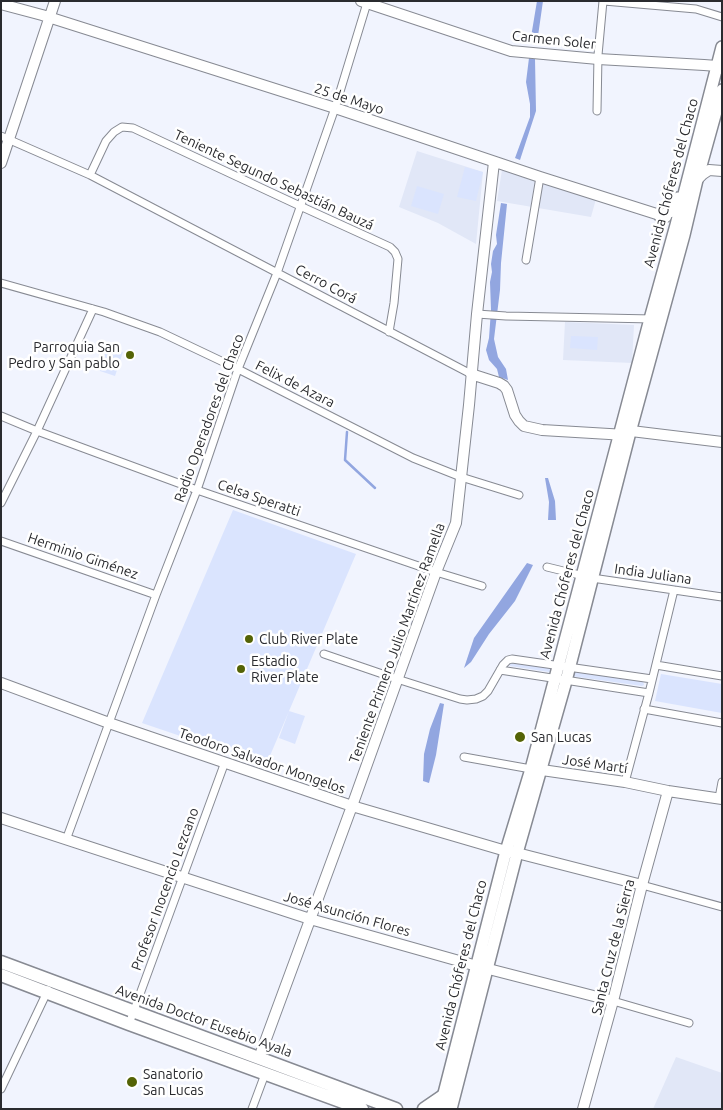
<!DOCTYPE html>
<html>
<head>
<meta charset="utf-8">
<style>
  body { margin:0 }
  #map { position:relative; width:723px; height:1110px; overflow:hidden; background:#f1f4fe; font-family:Ubuntu,sans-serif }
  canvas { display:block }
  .frame { position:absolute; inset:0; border:2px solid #2a2b2f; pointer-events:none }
</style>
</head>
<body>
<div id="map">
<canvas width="723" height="1110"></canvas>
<div class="frame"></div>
</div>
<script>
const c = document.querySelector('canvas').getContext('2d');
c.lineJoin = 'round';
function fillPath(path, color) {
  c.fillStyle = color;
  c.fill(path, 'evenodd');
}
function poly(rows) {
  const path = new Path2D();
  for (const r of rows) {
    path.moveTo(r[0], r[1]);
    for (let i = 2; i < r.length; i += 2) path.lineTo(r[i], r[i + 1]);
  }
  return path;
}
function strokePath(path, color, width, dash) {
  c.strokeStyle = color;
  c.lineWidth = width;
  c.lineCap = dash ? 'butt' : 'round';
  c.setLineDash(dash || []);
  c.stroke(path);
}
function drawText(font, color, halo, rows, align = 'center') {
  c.font = font + ' Ubuntu,sans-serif';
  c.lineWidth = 5;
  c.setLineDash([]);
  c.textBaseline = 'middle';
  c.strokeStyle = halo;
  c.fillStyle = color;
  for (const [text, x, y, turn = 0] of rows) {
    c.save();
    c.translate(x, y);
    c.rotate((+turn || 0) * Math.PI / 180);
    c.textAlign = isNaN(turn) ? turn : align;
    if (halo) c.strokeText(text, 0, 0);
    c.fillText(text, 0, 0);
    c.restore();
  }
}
const built = poly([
  [417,151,483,172,476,244,438,223,399,207],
  [502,170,596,199,591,217,497,201],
  [565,322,634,325,632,363,563,360],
  [676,1057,722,1073,722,1109,653,1109]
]);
const green = poly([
  [465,167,483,172,476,201,457,197],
  [417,186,444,194,438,214,411,206],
  [571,336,598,337,597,350,570,348],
  [107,347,123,352,115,376,100,371],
  [233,510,356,554,266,765,142,723],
  [511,661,550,667,551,671,549,672,510,666,509,663],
  [572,671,643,681,644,685,642,686,571,676],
  [661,674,722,684,722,713,655,701],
  [289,711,305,716,295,744,279,738]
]);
const water = poly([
  [537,1,543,1,537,43,530,43],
  [529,58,535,59,536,111,520,160,515,158,530,117,530,104,526,82],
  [501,203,507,204,501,263,500,290,494,339,498,357,506,369,508,380,499,377,497,369,489,360,486,350,489,338,491,310,490,282,492,272,491,264,493,251,497,244,496,235],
  [545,478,548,478,555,501,556,520,548,520,549,502],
  [527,563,533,565,515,601,489,634,471,662,464,668,474,638],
  [440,703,444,704,436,755,429,783,423,781,424,754,430,729]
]);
const stream = poly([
  [347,432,345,460,375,488]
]);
const street = poly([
  [604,1,696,9,722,17],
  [597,111,598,55,603,1],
  [1,136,90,175,471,374],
  [90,175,106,141,114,132,122,127,133,128,300,206,390,247,395,252,398,259,394,303,389,332],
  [526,260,540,177],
  [1,283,104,312,160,332,238,369,413,458,461,477,519,495],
  [477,314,506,316,653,319],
  [1,416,37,431,197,490,436,572,482,586],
  [1,503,37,431,93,309],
  [1,541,156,595],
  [547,567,592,578,722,597],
  [324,654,397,679,460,699,467,700,476,699,483,696,488,691,503,665,508,660,512,659,652,679],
  [656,665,722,676],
  [500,670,649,693],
  [644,709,722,723],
  [464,757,531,769],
  [625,782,649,693,674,590],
  [719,798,722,782],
  [66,840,156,595,197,490,238,369,277,273,335,108,367,3],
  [642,885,722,907],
  [613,1001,689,1023],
  [129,1024,225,762],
  [1,1089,48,990],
  [252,1109,265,1074]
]);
const secondary = poly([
  [361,1,511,51,598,59,704,65,717,66,722,69],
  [1,4,42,15,335,108,540,177,666,217],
  [1,163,55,1],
  [697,180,703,174,709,170,722,171],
  [471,374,499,383,504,386,507,390,515,415,519,421,524,426,542,430,626,435],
  [623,430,722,442],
  [1,683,109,723,352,806,506,851,517,853,642,885],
  [535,769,625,782,668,791,722,799],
  [1,818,310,919,477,966,613,1001],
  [259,1058,352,806,436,572,456,523,469,405,477,314,494,162],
  [583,1109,613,1001,642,885,668,791]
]);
const primary = poly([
  [660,216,672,211,676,206,678,198],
  [440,1109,506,851,531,769,650,319,676,225,722,47],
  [451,1109,517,853,566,681,629,436,684,235,697,180,722,90]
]);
const highway = poly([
  [1,962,396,1109],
  [1,975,129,1024,362,1109],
  [424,1109,443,1096]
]);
const markers = [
  [130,355,5,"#546306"],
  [249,639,5,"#546306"],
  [241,669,5,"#546306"],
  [520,737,6,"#546306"],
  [132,1082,6,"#546306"]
];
const streetNames = [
  ["Carmen Soler",554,40,6],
  ["25 de Mayo",349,99,18],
  ["Teniente Segundo Sebastián Bauzá",274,180,25],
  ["Avenida Chóferes del Chaco",671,183,-75],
  ["Cerro Corá",326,284,28],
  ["Felix de Azara",295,384,27],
  ["Radio Operadores del Chaco",209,418,-70],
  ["Celsa Speratti",259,498,19],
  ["Herminio Giménez",83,556,19],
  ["Avenida Chóferes del Chaco",567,574,-75],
  ["India Juliana",653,574,8],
  ["Teniente Primero Julio Martínez Ramella",397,643,-70],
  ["Teodoro Salvador Mongelos",262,761,19],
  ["José Martí",595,764,8],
  ["Profesor Inocencio Lezcano",165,889,-70],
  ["José Asunción Flores",347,914,16],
  ["Santa Cruz de la Sierra",613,947,-76],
  ["Avenida Chóferes del Chaco",461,965,-76],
  ["Avenida Doctor Eusebio Ayala",204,1021,20]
];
const poiNames = [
  ["Parroquia San",120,347,"right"],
  ["Pedro y San pablo",120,363,"right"],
  ["Club River Plate",259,639],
  ["Estadio",251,661],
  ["River Plate",251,677],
  ["San Lucas",531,737],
  ["Sanatorio",143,1074],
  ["San Lucas",143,1090]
];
fillPath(built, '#e1e7f7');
fillPath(green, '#dae4fe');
fillPath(water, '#92a6e0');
strokePath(stream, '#92a6e0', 2.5);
strokePath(street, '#878a93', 9);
strokePath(secondary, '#878a93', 12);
strokePath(primary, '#878a93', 14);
strokePath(highway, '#878a93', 15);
strokePath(street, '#fff', 7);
strokePath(secondary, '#fff', 10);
strokePath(primary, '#fff', 11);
strokePath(highway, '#fff', 12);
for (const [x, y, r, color] of markers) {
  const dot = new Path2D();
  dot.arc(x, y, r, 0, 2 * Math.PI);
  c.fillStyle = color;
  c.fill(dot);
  strokePath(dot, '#fff', 2);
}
drawText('14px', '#2a2b2f', '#fff', streetNames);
drawText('14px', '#2a2b2f', '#fff', poiNames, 'left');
</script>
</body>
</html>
